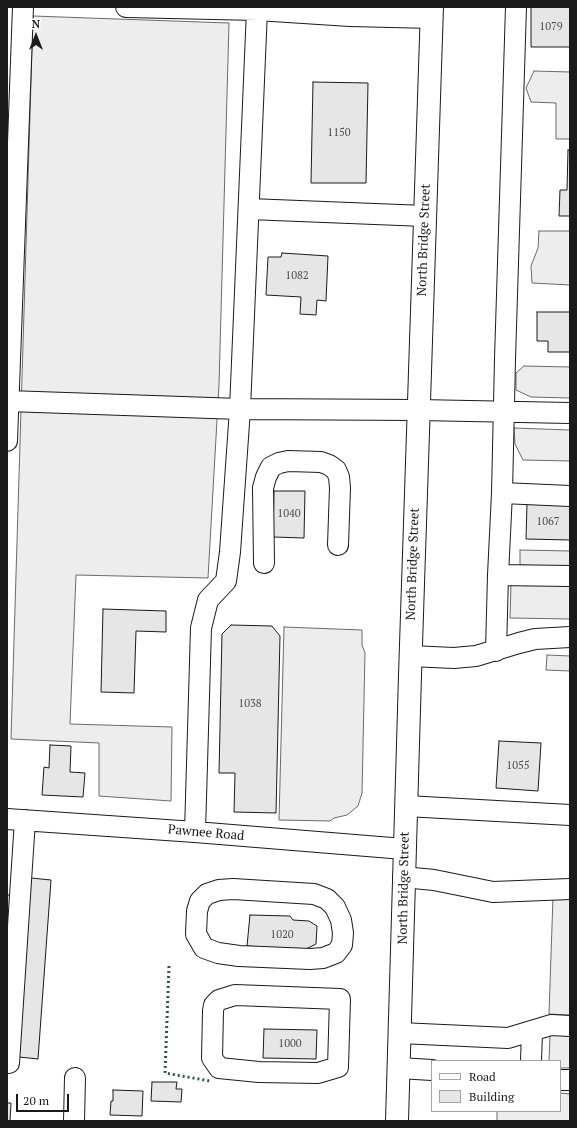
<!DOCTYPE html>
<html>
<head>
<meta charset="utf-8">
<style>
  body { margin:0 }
  #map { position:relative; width:577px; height:1128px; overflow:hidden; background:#fff; font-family:"PT Serif",serif }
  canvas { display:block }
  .frame { position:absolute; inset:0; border:8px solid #1a1a1a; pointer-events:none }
  .legend { position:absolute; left:431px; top:1060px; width:130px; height:52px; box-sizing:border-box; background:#fff; border:1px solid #a3a3a3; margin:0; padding:5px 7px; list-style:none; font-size:12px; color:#1a1a1a }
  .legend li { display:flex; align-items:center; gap:8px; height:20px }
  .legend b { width:20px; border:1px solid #a3a3a3 }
  .north { position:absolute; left:16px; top:16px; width:40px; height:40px; -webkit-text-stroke:3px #fff; paint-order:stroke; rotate:0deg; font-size:11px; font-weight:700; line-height:16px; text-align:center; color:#1a1a1a }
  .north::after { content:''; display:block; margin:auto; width:14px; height:18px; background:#1a1a1a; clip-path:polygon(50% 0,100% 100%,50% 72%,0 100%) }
  .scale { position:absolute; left:16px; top:1094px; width:53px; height:18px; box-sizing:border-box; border:2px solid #1a1a1a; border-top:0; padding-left:5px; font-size:12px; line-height:14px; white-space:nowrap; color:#1a1a1a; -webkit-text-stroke:3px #fff; paint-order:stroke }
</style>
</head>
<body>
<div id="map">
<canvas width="577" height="1128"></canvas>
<div class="frame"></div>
<ul class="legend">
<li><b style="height:5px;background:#fff"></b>Road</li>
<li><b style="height:11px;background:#e6e6e6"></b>Building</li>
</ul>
<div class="north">N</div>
<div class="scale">20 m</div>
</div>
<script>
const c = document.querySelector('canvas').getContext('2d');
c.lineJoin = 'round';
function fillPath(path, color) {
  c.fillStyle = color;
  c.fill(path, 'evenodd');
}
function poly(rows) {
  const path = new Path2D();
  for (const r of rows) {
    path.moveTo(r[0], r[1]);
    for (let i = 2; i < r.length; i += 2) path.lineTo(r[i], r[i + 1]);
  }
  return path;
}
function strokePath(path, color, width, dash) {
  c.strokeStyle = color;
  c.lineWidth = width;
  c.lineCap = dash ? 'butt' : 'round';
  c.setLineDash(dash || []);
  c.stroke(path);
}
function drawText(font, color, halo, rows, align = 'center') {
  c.font = font + ' "PT Serif",serif';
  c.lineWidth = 3;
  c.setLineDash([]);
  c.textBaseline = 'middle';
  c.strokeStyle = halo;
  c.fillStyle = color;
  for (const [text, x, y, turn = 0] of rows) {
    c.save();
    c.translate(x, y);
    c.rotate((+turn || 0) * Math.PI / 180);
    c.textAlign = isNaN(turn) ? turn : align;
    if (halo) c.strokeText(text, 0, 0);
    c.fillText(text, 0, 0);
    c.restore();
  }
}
const built = poly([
  [33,16,229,23,219,385,208,578,76,575,70,724,172,727,171,801,99,796,99,743,11,739,33,16],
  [534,71,570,72,570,139,556,139,556,103,531,102,526,88,534,71],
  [539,231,570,231,570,285,532,283,531,266,538,248,539,231],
  [524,366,570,367,570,398,531,397,516,390,516,373,524,366],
  [514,428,570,430,570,461,523,460,515,444,514,428],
  [520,550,570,551,570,567,520,565,520,550],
  [511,584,570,586,570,619,510,618,511,584],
  [284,627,362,630,362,645,365,653,362,793,358,806,347,815,334,818,330,821,279,820,284,627],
  [547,655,570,656,570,671,546,670,547,655],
  [553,897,570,898,570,1015,549,1014,553,897],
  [550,1035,570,1036,570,1068,560,1068,560,1061,549,1061,550,1035],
  [560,1093,570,1094,570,1121,497,1121,497,1111,560,1111,560,1093]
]);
const building = poly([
  [531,7,570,7,570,47,531,47,531,7],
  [313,82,368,83,366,183,311,183,313,82],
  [568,150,570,150,570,216,559,216,560,190,567,190,568,150],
  [282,253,328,256,326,301,317,300,316,315,300,314,301,297,266,295,268,257,281,257,282,253],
  [537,312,570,312,570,352,548,352,548,341,537,341,537,312],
  [274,491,305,491,304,538,273,537,274,491],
  [527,504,570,505,570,540,526,539,527,504],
  [103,609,166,611,166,632,136,631,134,693,101,692,103,609],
  [231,625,272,626,280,636,276,813,234,812,235,773,219,773,222,634,231,625],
  [499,741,541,743,538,791,496,788,499,741],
  [50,745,71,746,70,772,85,773,83,797,42,795,44,767,49,768,50,745],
  [31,878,51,880,38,1059,19,1057,31,878],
  [7,895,12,895,7,948,7,895],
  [250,915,290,916,293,920,309,921,317,926,316,944,304,950,247,946,250,915],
  [264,1029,317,1030,316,1059,263,1058,264,1029],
  [152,1082,177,1082,176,1089,182,1089,181,1102,151,1101,152,1082],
  [113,1090,143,1091,142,1116,110,1115,111,1101,113,1101,113,1090],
  [7,1103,11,1103,10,1121,7,1121,7,1103]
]);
const minor = poly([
  [126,7,257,10,350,16,432,18],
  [249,209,425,216],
  [8,401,240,409,419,410,570,413],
  [7,441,23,7],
  [502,493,570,496],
  [264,563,263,488,266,477,271,467,279,463,288,461,321,462,329,465,336,470,339,477,340,488,338,545],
  [498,575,570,576],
  [496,651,498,575,502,493,505,359,516,7],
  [410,656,454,658,476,656,519,643,535,639,570,637],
  [406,806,570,815],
  [7,819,195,832,404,849],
  [195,832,201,628,208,600,226,581,230,552,240,409,257,10],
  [403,877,434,880,493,892,570,889],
  [233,889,314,894,327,899,335,907,341,920,343,933,342,945,336,953,323,958,310,959,239,956,218,953,204,948,196,934,197,911,200,901,207,894,219,890,233,889],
  [235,995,340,999,338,1067,318,1073,259,1072,219,1068,212,1058,213,1011,214,1005,219,1000,235,995],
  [400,1033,508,1038,551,1025,570,1026],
  [531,1061,532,1032],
  [9,1063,25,820],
  [399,1068,432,1070],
  [560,1080,570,1080],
  [74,1121,75,1078]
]);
const major = poly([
  [397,1121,410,675,432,7]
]);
const hedge = poly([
  [169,966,165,1073,210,1081]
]);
const numberNames = [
  ["1079",551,27],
  ["1150",339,133],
  ["1082",297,276],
  ["1040",289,514],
  ["1067",548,522],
  ["1038",250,704],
  ["1055",518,766],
  ["1020",282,935],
  ["1000",290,1044]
];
const streetNames = [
  ["North Bridge Street",424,240,-88],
  ["North Bridge Street",413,564,-88],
  ["Pawnee Road",206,833,5],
  ["North Bridge Street",404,888,-89]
];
fillPath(built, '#ededed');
strokePath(built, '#6a6a6a', 1);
fillPath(building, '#e6e6e6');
strokePath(building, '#1a1a1a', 1);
strokePath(minor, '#1a1a1a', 22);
strokePath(major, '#1a1a1a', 24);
strokePath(minor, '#fff', 20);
strokePath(major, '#fff', 22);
strokePath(hedge, '#2b5a34', 3, [2, 3]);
drawText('11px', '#4d4d4d', null, numberNames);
drawText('13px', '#1a1a1a', '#fff', streetNames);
</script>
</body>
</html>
